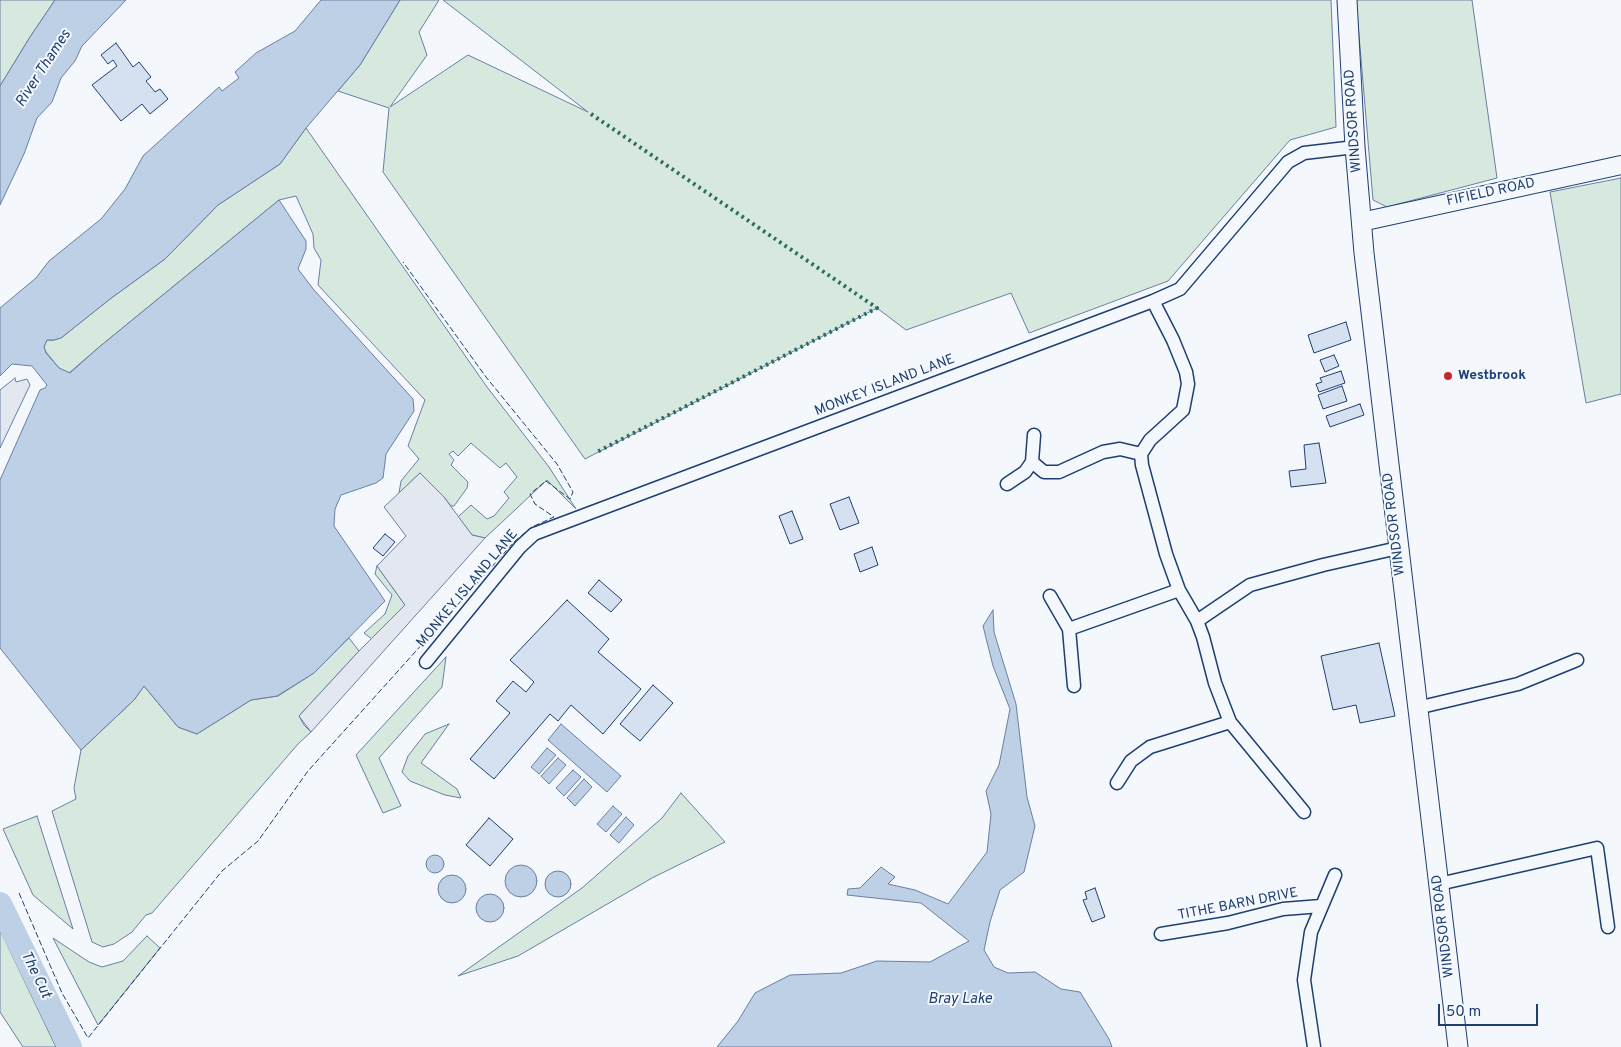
<!DOCTYPE html>
<html>
<head>
<meta charset="utf-8">
<style>
  body { margin:0 }
  #map { position:relative; width:1621px; height:1047px; overflow:hidden; background:#f4f7fb; font-family:Overpass,sans-serif }
  canvas { display:block }
  .scale { position:absolute; left:1438px; top:1004px; width:100px; height:22px; box-sizing:border-box; border:2px solid #1d3f73; border-top:0; padding-left:6px; font-size:15px; line-height:18px; white-space:nowrap; color:#1d3f73; -webkit-text-stroke:4px #f4f7fb; paint-order:stroke }
</style>
</head>
<body>
<div id="map">
<canvas width="1621" height="1047"></canvas>
<div class="scale">50 m</div>
</div>
<script>
const c = document.querySelector('canvas').getContext('2d');
c.lineJoin = 'round';
function fillPath(path, color) {
  c.fillStyle = color;
  c.fill(path, 'evenodd');
}
function poly(rows) {
  const path = new Path2D();
  for (const r of rows) {
    if (r.length === 3) {
      path.moveTo(r[0] + r[2], r[1]);
      path.arc(r[0], r[1], r[2], 0, 2 * Math.PI);
      continue;
    }
    path.moveTo(r[0], r[1]);
    for (let i = 2; i < r.length; i += 2) path.lineTo(r[i], r[i + 1]);
  }
  return path;
}
function strokePath(path, color, width, dash) {
  c.strokeStyle = color;
  c.lineWidth = width;
  c.lineCap = dash ? 'butt' : 'round';
  c.setLineDash(dash || []);
  c.stroke(path);
}
function drawText(font, color, halo, rows, align = 'center') {
  c.font = font + ' Overpass,sans-serif';
  c.lineWidth = 4;
  c.setLineDash([]);
  c.textBaseline = 'middle';
  c.strokeStyle = halo;
  c.fillStyle = color;
  for (const [text, x, y, turn = 0] of rows) {
    c.save();
    c.translate(x, y);
    c.rotate((+turn || 0) * Math.PI / 180);
    c.textAlign = isNaN(turn) ? turn : align;
    if (halo) c.strokeText(text, 0, 0);
    c.fillText(text, 0, 0);
    c.restore();
  }
}
const green = poly([
  [0,0,55,0,30,37,0,86,0,0],
  [400,0,439,0,419,32,427,55,390,107,468,55,588,112,443,0,1331,0,1336,127,1290,140,1168,281,1029,333,1011,293,906,330,877,308,585,459,383,172,389,108,338,91,360,65,400,0],
  [1356,0,1472,0,1497,178,1387,207,1373,200,1356,0],
  [306,128,487,387,549,467,576,509,547,480,485,538,472,535,458,517,471,505,487,519,494,516,509,498,504,492,517,477,506,463,500,468,471,443,458,456,453,451,449,454,454,460,451,465,468,482,467,488,454,506,451,506,444,497,420,473,399,493,401,481,419,459,408,446,425,400,318,285,321,260,314,248,313,234,296,196,279,200,98,348,69,373,59,368,46,352,44,347,47,340,54,340,61,338,110,299,165,259,218,205,280,164,306,128],
  [1621,178,1621,394,1586,403,1550,192,1621,178],
  [377,566,405,605,372,639,364,633,385,614,392,595,375,574,377,566],
  [349,638,359,651,299,716,304,725,311,732,298,744,152,913,146,915,132,932,114,944,103,947,92,942,52,811,76,799,74,788,81,750,134,700,144,686,178,727,197,734,251,700,278,696,314,673,349,638],
  [446,657,442,687,379,758,401,806,383,813,356,755,446,657],
  [449,724,421,763,457,789,461,798,445,795,410,781,402,772,408,756,425,734,449,724],
  [681,793,725,842,652,878,518,956,458,976,582,888,662,818,681,793],
  [37,816,73,929,33,895,3,829,37,816],
  [0,930,54,1043,56,1047,23,1047,0,1012,0,930],
  [147,936,160,948,98,1025,53,938,89,962,102,967,123,961,147,936]
]);
const parking = poly([
  [15,378,16,382,27,379,30,385,0,448,0,390,15,378],
  [420,473,444,497,472,535,485,538,311,732,299,716,359,651,405,605,377,566,406,536,384,507,420,473]
]);
const water = poly([
  [55,0,126,0,82,46,75,61,61,78,52,102,37,118,24,154,0,205,0,86,30,37,55,0],
  [321,0,400,0,360,65,306,128,280,164,218,205,165,259,110,299,61,338,54,340,47,340,44,347,46,353,59,368,70,373,98,348,279,200,306,241,306,249,298,269,314,290,413,399,414,411,386,454,383,478,376,483,341,495,335,509,334,526,385,601,314,673,277,696,251,700,197,734,178,727,144,686,134,700,81,750,0,648,0,480,40,390,45,388,47,385,32,366,12,364,0,376,0,308,36,278,49,261,101,219,125,189,143,156,219,87,222,91,239,78,235,72,256,53,295,31,321,0],
  [993,610,994,632,1016,704,1027,797,1035,826,1024,872,1000,890,990,922,984,950,994,967,1008,973,1035,972,1061,989,1080,992,1109,1039,1112,1047,717,1047,738,1021,755,993,790,975,841,973,877,961,930,962,969,941,921,903,847,895,848,889,860,888,881,867,895,877,888,884,915,890,948,904,987,852,991,814,986,791,999,765,1010,709,993,666,983,626,993,610],
  [561,724,621,776,607,792,548,740,561,724],
  [547,748,556,755,539,774,531,767,547,748],
  [558,758,566,765,549,784,541,776,558,758],
  [573,770,581,777,564,796,556,788,573,770],
  [584,779,592,787,575,806,567,798,584,779],
  [613,806,622,814,606,832,597,824,613,806],
  [626,817,634,825,619,843,610,835,626,817],
  [435,864,9],
  [521,881,16],
  [558,884,13],
  [452,889,14],
  [490,908,14]
]);
const river = poly([
  [0,904,70,1047]
]);
const building = poly([
  [116,43,133,67,139,62,151,77,146,81,155,92,160,89,168,99,150,114,142,104,121,121,92,85,117,66,113,60,108,64,101,55,116,43],
  [1346,322,1351,340,1314,353,1308,335,1346,322],
  [1334,355,1339,366,1325,372,1320,360,1334,355],
  [1341,371,1345,383,1319,392,1316,384,1322,382,1320,378,1341,371],
  [1342,386,1347,401,1323,409,1318,395,1342,386],
  [1360,404,1364,415,1330,427,1326,416,1360,404],
  [1319,443,1326,483,1291,487,1289,471,1306,469,1304,445,1319,443],
  [849,497,859,523,840,530,830,504,849,497],
  [792,511,803,539,790,544,779,516,792,511],
  [385,534,395,542,383,556,373,548,385,534],
  [872,547,878,565,860,572,854,554,872,547],
  [599,580,622,600,611,612,588,593,599,580],
  [567,600,609,639,598,652,641,689,603,734,571,705,558,721,550,714,494,779,470,759,510,713,496,701,513,681,526,692,534,682,510,660,567,600],
  [1379,643,1395,716,1360,723,1356,705,1333,710,1321,656,1379,643],
  [653,685,673,703,640,741,620,724,653,685],
  [489,818,513,839,490,866,466,845,489,818],
  [1095,888,1105,917,1092,922,1083,900,1087,899,1085,892,1095,888]
]);
const street = poly([
  [1153,301,1173,340,1186,372,1188,384,1183,410,1150,440,1141,454,1142,465,1166,554,1179,590,1197,621,1203,637,1215,683,1230,722,1304,812],
  [1032,462,1044,472,1059,472,1103,452,1120,449,1141,454],
  [1007,484,1025,472,1032,462,1034,435],
  [1050,596,1069,629,1074,686],
  [1197,621,1250,585,1323,565,1398,548],
  [1069,629,1179,590],
  [426,662,520,547,534,534,1153,301,1180,289,1288,162,1304,153,1355,147],
  [1417,708,1518,684,1577,660],
  [1117,783,1131,761,1150,747,1230,722],
  [1439,884,1597,848,1608,927],
  [1161,934,1228,923,1283,909,1321,906],
  [1314,1047,1304,980,1311,932,1335,875]
]);
const secondary = poly([
  [1361,222,1621,165]
]);
const primary = poly([
  [1347,0,1355,147,1364,253,1458,1047]
]);
const hedge = poly([
  [591,114,877,308,595,453]
]);
const fence = poly([
  [19,893,62,993,88,1038,222,871,258,841,308,771,515,541,532,527,554,517,535,504,530,494,546,481,570,499,573,492,557,464,486,377,403,262]
]);
const markers = [
  [1448,376,5,"#c62828"]
];
const streetNames = [
  ["WINDSOR ROAD",1354,121,-94],
  ["FIFIELD ROAD",1491,193,-12],
  ["MONKEY ISLAND LANE",885,386,-21],
  ["WINDSOR ROAD",1395,524,-97],
  ["MONKEY ISLAND LANE",468,589,-50],
  ["TITHE BARN DRIVE",1238,905,-11],
  ["WINDSOR ROAD",1444,926,-97]
];
const poiNames = [
  ["Westbrook",1458,376]
];
const waterNames = [
  ["River Thames",44,69,-57],
  ["The Cut",35,975,64],
  ["Bray Lake",960,1000]
];
fillPath(green, '#d7e8df');
strokePath(green, '#687fa3', 1);
fillPath(parking, '#e3e8f0');
strokePath(parking, '#687fa3', 1);
fillPath(water, '#bed0e5');
strokePath(water, '#687fa3', 1);
strokePath(river, '#bed0e5', 24);
fillPath(building, '#d5e0f0');
strokePath(building, '#1d3f73', 1);
strokePath(street, '#1d3f73', 15);
strokePath(secondary, '#1d3f73', 20);
strokePath(primary, '#1d3f73', 21);
strokePath(street, '#f4f7fb', 12);
strokePath(secondary, '#f4f7fb', 18);
strokePath(primary, '#f4f7fb', 19);
strokePath(hedge, '#2c6c60', 4, [2.5, 4]);
strokePath(fence, '#1d3f73', 1, [6, 2.5]);
for (const [x, y, r, color] of markers) {
  const dot = new Path2D();
  dot.arc(x, y, r, 0, 2 * Math.PI);
  c.fillStyle = color;
  c.fill(dot);
  strokePath(dot, '#f4f7fb', 2);
}
drawText('14px', '#1d3f73', '#f4f7fb', streetNames);
drawText('bold 14px', '#1d3f73', '#f4f7fb', poiNames, 'left');
drawText('italic 15px', '#1d3f73', '#f4f7fb', waterNames);
</script>
</body>
</html>
